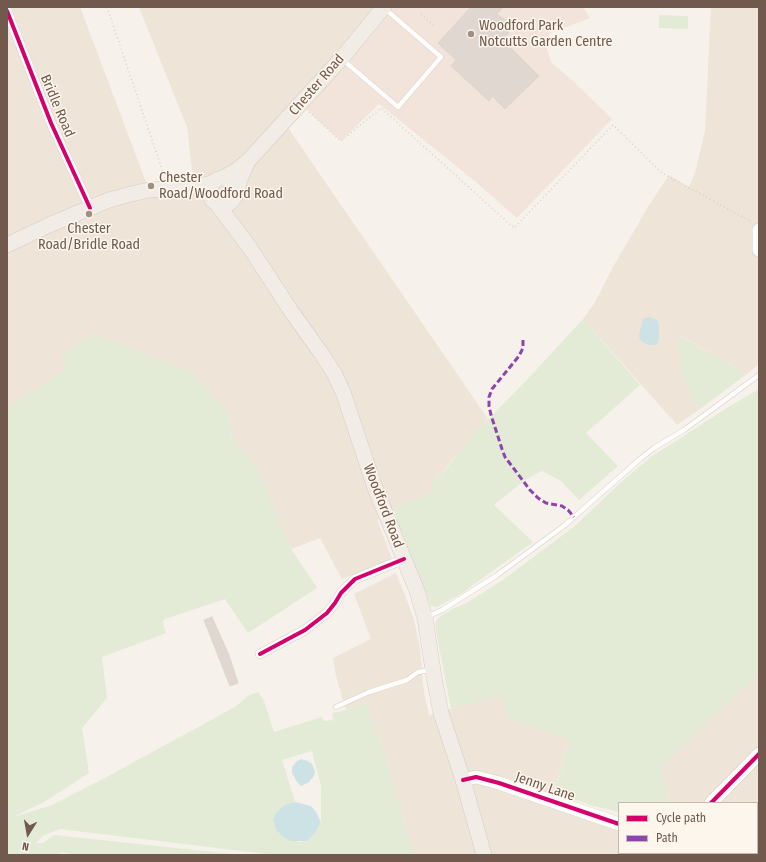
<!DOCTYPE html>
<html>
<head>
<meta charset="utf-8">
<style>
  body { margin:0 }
  #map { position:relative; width:766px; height:862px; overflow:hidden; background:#f6f1ea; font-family:"Fira Sans Condensed",sans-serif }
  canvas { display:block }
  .frame { position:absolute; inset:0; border:8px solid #715a4d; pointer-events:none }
  .legend { position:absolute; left:618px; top:802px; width:140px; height:52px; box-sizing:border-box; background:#fdf6ec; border:1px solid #c5b8ac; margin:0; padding:5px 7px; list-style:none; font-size:12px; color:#715a4d }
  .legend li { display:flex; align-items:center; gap:8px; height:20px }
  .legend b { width:20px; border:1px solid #c5b8ac }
  .north { position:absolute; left:8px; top:814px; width:40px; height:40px; -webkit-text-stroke:3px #fdf6ec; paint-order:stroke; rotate:191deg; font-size:11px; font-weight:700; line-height:16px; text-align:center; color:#715a4d }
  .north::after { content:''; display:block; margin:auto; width:14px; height:18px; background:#715a4d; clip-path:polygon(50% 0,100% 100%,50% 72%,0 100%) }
</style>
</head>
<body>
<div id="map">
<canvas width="766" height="862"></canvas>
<div class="frame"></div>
<ul class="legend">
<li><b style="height:5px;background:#d6006c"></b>Cycle path</li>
<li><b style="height:5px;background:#8e44ad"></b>Path</li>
</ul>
<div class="north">N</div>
</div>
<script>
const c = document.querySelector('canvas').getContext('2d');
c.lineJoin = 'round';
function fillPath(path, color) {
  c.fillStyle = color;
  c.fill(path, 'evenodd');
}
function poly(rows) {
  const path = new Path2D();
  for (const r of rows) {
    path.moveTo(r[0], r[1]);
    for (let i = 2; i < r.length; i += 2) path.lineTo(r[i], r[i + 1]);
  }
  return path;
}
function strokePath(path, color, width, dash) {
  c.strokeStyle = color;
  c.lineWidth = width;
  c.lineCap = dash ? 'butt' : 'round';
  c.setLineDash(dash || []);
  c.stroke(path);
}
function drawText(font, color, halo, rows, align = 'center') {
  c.font = font + ' "Fira Sans Condensed",sans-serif';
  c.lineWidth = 3;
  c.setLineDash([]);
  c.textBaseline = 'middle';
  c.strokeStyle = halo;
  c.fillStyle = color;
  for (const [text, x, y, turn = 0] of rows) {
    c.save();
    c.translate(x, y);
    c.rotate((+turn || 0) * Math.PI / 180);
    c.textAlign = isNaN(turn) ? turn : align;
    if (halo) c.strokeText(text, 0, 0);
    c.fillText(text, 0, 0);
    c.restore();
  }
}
const residential = poly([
  [7,7,80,7,149,190,194,187,187,127,139,7,378,7,284,122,488,419,430,486,433,491,415,500,393,509,377,520,392,559,342,579,320,538,291,549,257,468,232,439,230,415,191,372,94,334,61,355,67,369,7,408],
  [711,7,759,7,759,364,747,374,679,335,680,372,697,406,700,409,677,425,583,319,594,304,613,267,648,207,669,175,689,187,695,173,705,131],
  [396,573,405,595,414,620,420,649,424,693,429,715,501,695,570,739,551,800,619,823,619,853,736,853,734,855,414,855,384,752,366,703,346,710,336,676,333,658,371,639,354,594],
  [759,673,759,829,757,831,757,803,670,803,660,767]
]);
const commercial = poly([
  [390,7,583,7,590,18,550,33,546,45,551,62,573,81,612,119,517,218,476,182,379,104,341,141,304,107]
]);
const green = poly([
  [659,15,688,16,688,29,659,28],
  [583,319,640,385,586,433,618,466,579,500,561,481,542,471,525,480,494,505,533,542,462,593,437,607,431,606,395,520,397,518,393,509,415,500,433,491,430,486,450,464,470,438,525,382],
  [94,334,191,372,230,415,232,439,257,468,291,549,317,588,248,633,225,599,165,619,163,621,163,623,166,633,102,657,107,698,82,728,89,773,44,802,13,817,52,805,99,781,235,707,248,696,258,692,264,701,274,732,322,717,324,721,333,720,332,713,346,710,366,703,384,752,414,855,275,855,60,829,42,836,36,843,43,843,54,835,241,855,79,855,60,852,59,855,7,855,7,408,67,369,61,355],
  [312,751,321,786,321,822,315,833,311,837,306,841,300,842,283,837,276,830,273,821,285,805,295,802,282,760],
  [678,335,747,374,700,409,697,406,680,372],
  [759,389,759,673,660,767,670,803,619,803,619,812,593,806,554,792,570,739,508,719,501,695,451,709,436,631,435,623,438,618,452,609,465,604,503,580,575,526,620,483,651,457,727,408]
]);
const water = poly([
  [648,317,657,320,659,324,659,340,657,344,653,345,649,345,644,343,640,340,639,335,643,319],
  [301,759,308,761,312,764,315,771,314,776,309,782,301,786,297,782,292,773,292,767,296,762],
  [295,802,311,806,316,812,321,822,315,833,307,841,291,841,283,837,276,830,273,821,276,813,285,805]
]);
const building = poly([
  [471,7,503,7,497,14,507,21,503,25,509,33,503,40,539,76,505,109,492,96,489,101,451,66,456,60,438,43,471,7],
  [212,617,229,655,238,683,230,686,204,620,212,617]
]);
const path = poly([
  [107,7,165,178],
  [421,14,434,26],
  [309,112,341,141,381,108,514,228,613,125,662,173,752,222]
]);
const lane = poly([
  [343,60,398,107,441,57,384,8],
  [427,617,442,610,496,576,565,525,640,459,654,448,684,430,759,375],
  [336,707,369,692,407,680,418,672,431,670]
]);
const street = poly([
  [7,11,51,123,90,208],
  [260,654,305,630,327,613,335,603,341,593,355,579,404,559]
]);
const secondary = poly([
  [759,230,759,250],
  [463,780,476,777,499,783,619,824],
  [711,803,759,754]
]);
const primary = poly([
  [223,178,237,170,249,160,341,59,384,7],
  [237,191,234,183,227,178,223,178,218,179,212,183,209,191,212,200,217,204,226,205,230,203,235,197,240,179,247,163],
  [217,204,250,248,291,311,321,353,334,373,343,392,374,485,417,591,425,618,434,677,441,713,463,780,484,855],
  [7,245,49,225,109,200,131,194,149,190,194,187,212,183]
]);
const quiet = poly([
  [523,340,523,348,519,356,492,389,489,397,489,406,491,415,502,449,505,457,530,490,538,498,546,503,562,506,568,510,574,517]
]);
const cycleway = poly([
  [7,11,51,123,90,208],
  [260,654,305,630,327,613,335,603,341,593,355,579,404,559],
  [463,780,476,777,499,783,619,824],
  [711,803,759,754]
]);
const markers = [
  [471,34,4,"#a08f84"],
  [151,186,4,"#a08f84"],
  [89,214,4,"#a08f84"]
];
const poiNames = [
  ["Woodford Park",479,26],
  ["Notcutts Garden Centre",479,42],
  ["Chester",159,178],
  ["Road/Woodford Road",159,194],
  ["Chester",89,229,"center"],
  ["Road/Bridle Road",89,245,"center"]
];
const streetNames = [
  ["Chester Road",317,85,-49],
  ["Bridle Road",57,106,67],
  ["Woodford Road",383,506,69],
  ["Jenny Lane",545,787,19]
];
fillPath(residential, '#eee4d8');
fillPath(commercial, '#f3e4db');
fillPath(green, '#e3ebd6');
fillPath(water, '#cde2e4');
fillPath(building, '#dfd7d0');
strokePath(building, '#ded5cd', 1);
strokePath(lane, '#d5cec9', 5.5);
strokePath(street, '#d5cec9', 10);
strokePath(secondary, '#d3cdc5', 14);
strokePath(primary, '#d4ccc7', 16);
strokePath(path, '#d7d0cb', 1.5, [1, 3]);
strokePath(lane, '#fefdfc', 4.5);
strokePath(street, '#fefdfc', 9);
strokePath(secondary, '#fefdfc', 13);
strokePath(primary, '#f1ede6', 15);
strokePath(quiet, '#8e44ad', 3, [6, 3]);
strokePath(cycleway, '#d6006c', 4);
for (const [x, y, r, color] of markers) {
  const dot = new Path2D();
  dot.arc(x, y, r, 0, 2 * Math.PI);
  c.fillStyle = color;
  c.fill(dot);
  strokePath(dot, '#fdf6ec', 1.5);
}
drawText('14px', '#715a4d', '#fdf6ec', poiNames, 'left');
drawText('14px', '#715a4d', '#fdf6ec', streetNames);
</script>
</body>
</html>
